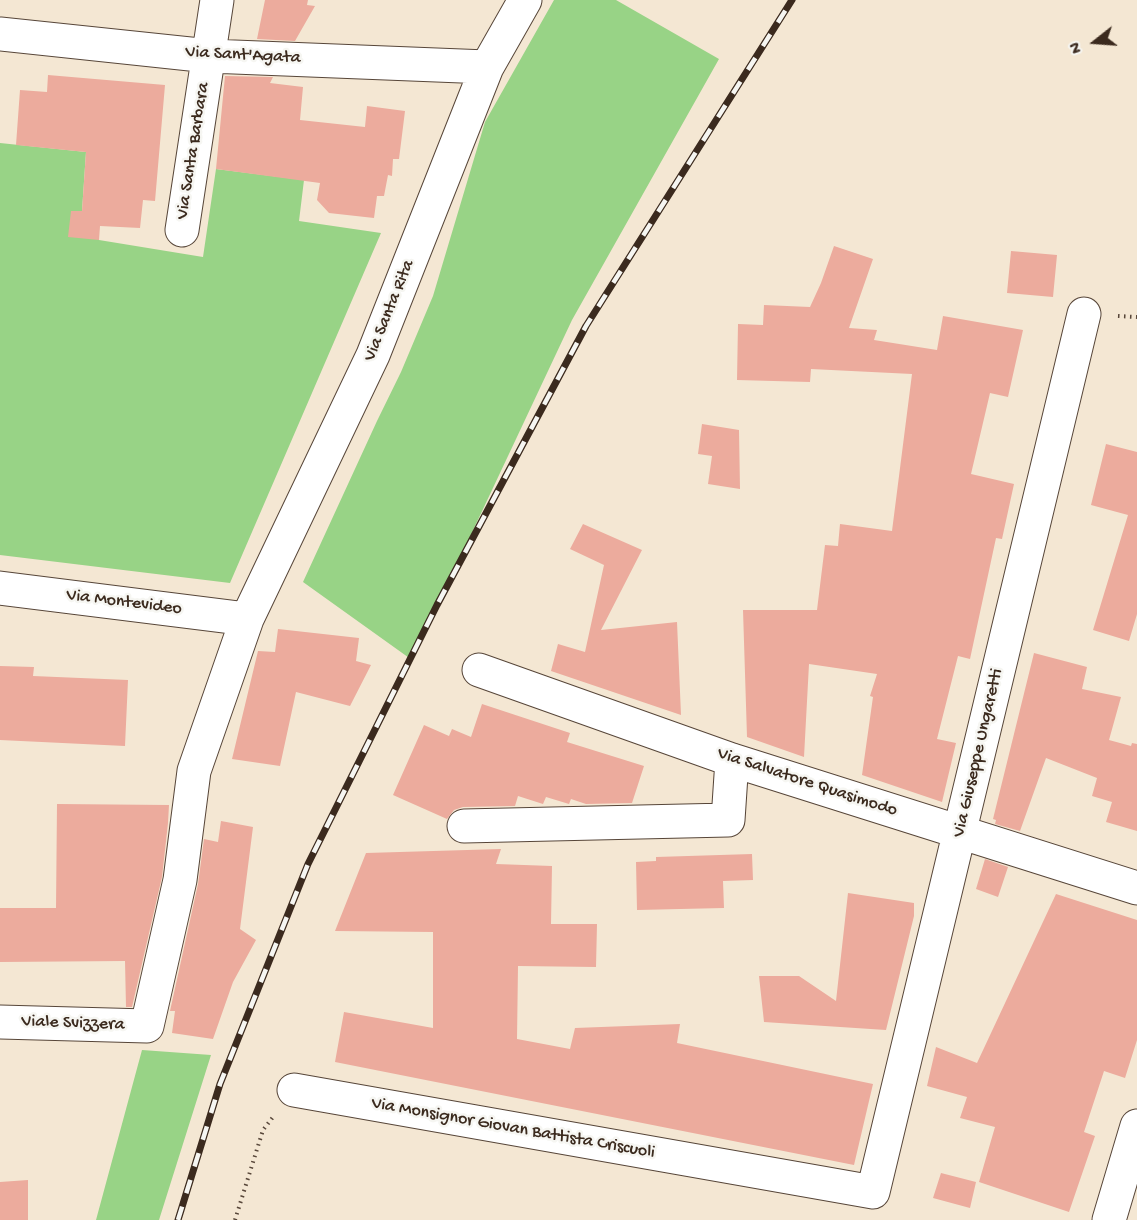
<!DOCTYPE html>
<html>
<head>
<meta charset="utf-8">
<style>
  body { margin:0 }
  #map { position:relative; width:1137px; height:1220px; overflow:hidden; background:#f4e7d3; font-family:"Gochi Hand",sans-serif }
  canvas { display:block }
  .north { position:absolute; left:1065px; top:12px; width:60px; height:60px; -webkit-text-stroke:4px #f6f6f2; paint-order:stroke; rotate:253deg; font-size:16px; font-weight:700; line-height:24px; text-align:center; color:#3b2a1e }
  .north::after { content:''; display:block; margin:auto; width:21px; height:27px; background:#3b2a1e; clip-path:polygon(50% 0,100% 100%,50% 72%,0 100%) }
</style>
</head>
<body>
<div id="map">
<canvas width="1137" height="1220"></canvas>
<div class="north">N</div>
</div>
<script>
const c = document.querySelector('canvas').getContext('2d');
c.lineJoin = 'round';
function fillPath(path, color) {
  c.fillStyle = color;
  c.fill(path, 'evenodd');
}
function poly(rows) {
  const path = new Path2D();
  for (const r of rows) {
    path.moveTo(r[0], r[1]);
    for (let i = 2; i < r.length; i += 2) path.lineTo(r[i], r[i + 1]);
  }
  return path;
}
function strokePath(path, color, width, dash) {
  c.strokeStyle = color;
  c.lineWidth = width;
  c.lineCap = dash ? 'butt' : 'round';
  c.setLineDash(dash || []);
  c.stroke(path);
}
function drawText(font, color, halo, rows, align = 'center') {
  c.font = font + ' "Gochi Hand",sans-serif';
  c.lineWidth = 5;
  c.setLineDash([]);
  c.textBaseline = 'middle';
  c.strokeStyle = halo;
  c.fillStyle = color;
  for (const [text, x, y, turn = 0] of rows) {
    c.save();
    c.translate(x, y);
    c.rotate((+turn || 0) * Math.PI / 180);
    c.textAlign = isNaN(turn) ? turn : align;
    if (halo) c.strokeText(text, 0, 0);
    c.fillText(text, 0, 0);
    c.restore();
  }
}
const green = poly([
  [554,0,616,0,719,59,572,320,412,660,303,582,377,421,401,372,433,296,485,122],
  [0,143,86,152,82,211,71,212,99,240,203,257,216,169,304,180,299,221,381,233,230,583,0,555],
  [142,1050,211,1055,159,1220,96,1220]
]);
const building = poly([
  [265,0,308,0,307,5,315,6,295,41,257,39],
  [48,75,165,85,155,201,143,200,140,228,100,226,99,240,68,237,71,211,82,211,86,152,16,145,20,90,47,92],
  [225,76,273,77,270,83,303,87,300,120,365,127,367,106,405,111,399,159,393,159,392,176,388,175,384,196,377,196,374,218,329,213,317,200,320,183,216,169],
  [834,246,873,259,849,328,877,330,874,340,937,350,943,316,1023,330,1008,397,990,393,971,474,1014,484,1002,539,996,538,970,659,958,656,937,739,956,743,942,802,862,775,873,697,870,696,877,674,809,664,804,757,747,737,743,610,817,610,825,545,838,546,840,524,892,531,912,374,811,369,810,382,737,380,738,324,763,325,764,305,810,307,821,283],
  [1011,251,1057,255,1053,297,1007,293],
  [702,424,739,430,740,489,708,484,712,456,698,454],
  [1106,444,1137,452,1137,614,1129,641,1093,630,1128,515,1091,505],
  [583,524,642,550,601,630,677,622,681,715,551,671,558,644,585,652,604,565,570,549],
  [278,629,359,638,356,661,371,665,350,706,296,692,280,766,232,759,258,651,275,652],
  [1034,653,1087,667,1082,689,1121,697,1109,740,1131,746,1132,743,1137,744,1137,831,1106,822,1112,802,1092,796,1097,778,1046,758,1020,831,995,824,996,820,993,819],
  [0,666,34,667,33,676,128,680,125,746,0,740],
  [482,704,570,733,567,742,644,766,632,803,586,804,571,799,569,804,546,797,543,804,518,796,515,806,463,807,454,810,447,819,393,795,424,725,449,736,452,729,471,737],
  [57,804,169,805,168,823,162,877,132,1007,126,1007,125,961,0,962,0,908,56,908],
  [221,821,253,827,240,929,256,940,233,982,213,1039,172,1033,175,1011,170,1011,198,884,204,839,218,842],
  [501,849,496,864,552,866,551,924,597,924,596,967,518,966,517,1039,570,1049,575,1028,680,1024,677,1043,873,1084,854,1165,335,1062,344,1012,433,1028,433,932,335,931,366,853],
  [752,854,753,880,723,881,724,908,637,910,636,862,656,861,656,857],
  [985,859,1008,867,998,897,976,889],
  [848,893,914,903,914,916,886,1030,764,1022,759,976,799,976,836,1001],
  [1056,894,1137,920,1137,1040,1125,1078,1104,1071,1084,1132,1095,1136,1069,1212,979,1182,995,1127,960,1118,967,1097,927,1086,936,1047,977,1063],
  [941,1173,976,1182,970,1208,933,1198],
  [28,1180,28,1220,0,1220,0,1182]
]);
const path = poly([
  [1118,316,1137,317],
  [235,1220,263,1130,273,1117]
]);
const minor = poly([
  [0,34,209,56,487,67],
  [182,230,217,0],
  [0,588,247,619],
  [479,670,732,760,1137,888],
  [464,826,728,820,732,760],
  [0,1022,147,1026,180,880,194,771,247,619,373,355,487,67,525,0],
  [294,1090,873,1192,1084,314],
  [1109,1220,1137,1126]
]);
const rail = poly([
  [178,1220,220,1084,308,864,437,605,586,326,792,0]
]);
const streetNames = [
  ["Via Sant'Agata",243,56,3],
  ["Via Santa Barbara",194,151,-81],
  ["Via Santa Rita",390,311,-68],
  ["Via Montevideo",124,603,7],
  ["Via Giuseppe Ungaretti",979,753,-77],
  ["Via Salvatore Quasimodo",807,783,18],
  ["Viale Svizzera",73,1024,2],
  ["Via Monsignor Giovan Battista Criscuoli",513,1129,10]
];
fillPath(green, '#98d386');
fillPath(building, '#ecab9d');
strokePath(minor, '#574639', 35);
strokePath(path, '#574639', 4, [1.5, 4.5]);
strokePath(minor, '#fff', 33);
strokePath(rail, '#3b2a1e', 7);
strokePath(rail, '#f6f6f2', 4.5, [14]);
drawText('18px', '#3b2a1e', '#f6f6f2', streetNames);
</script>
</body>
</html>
